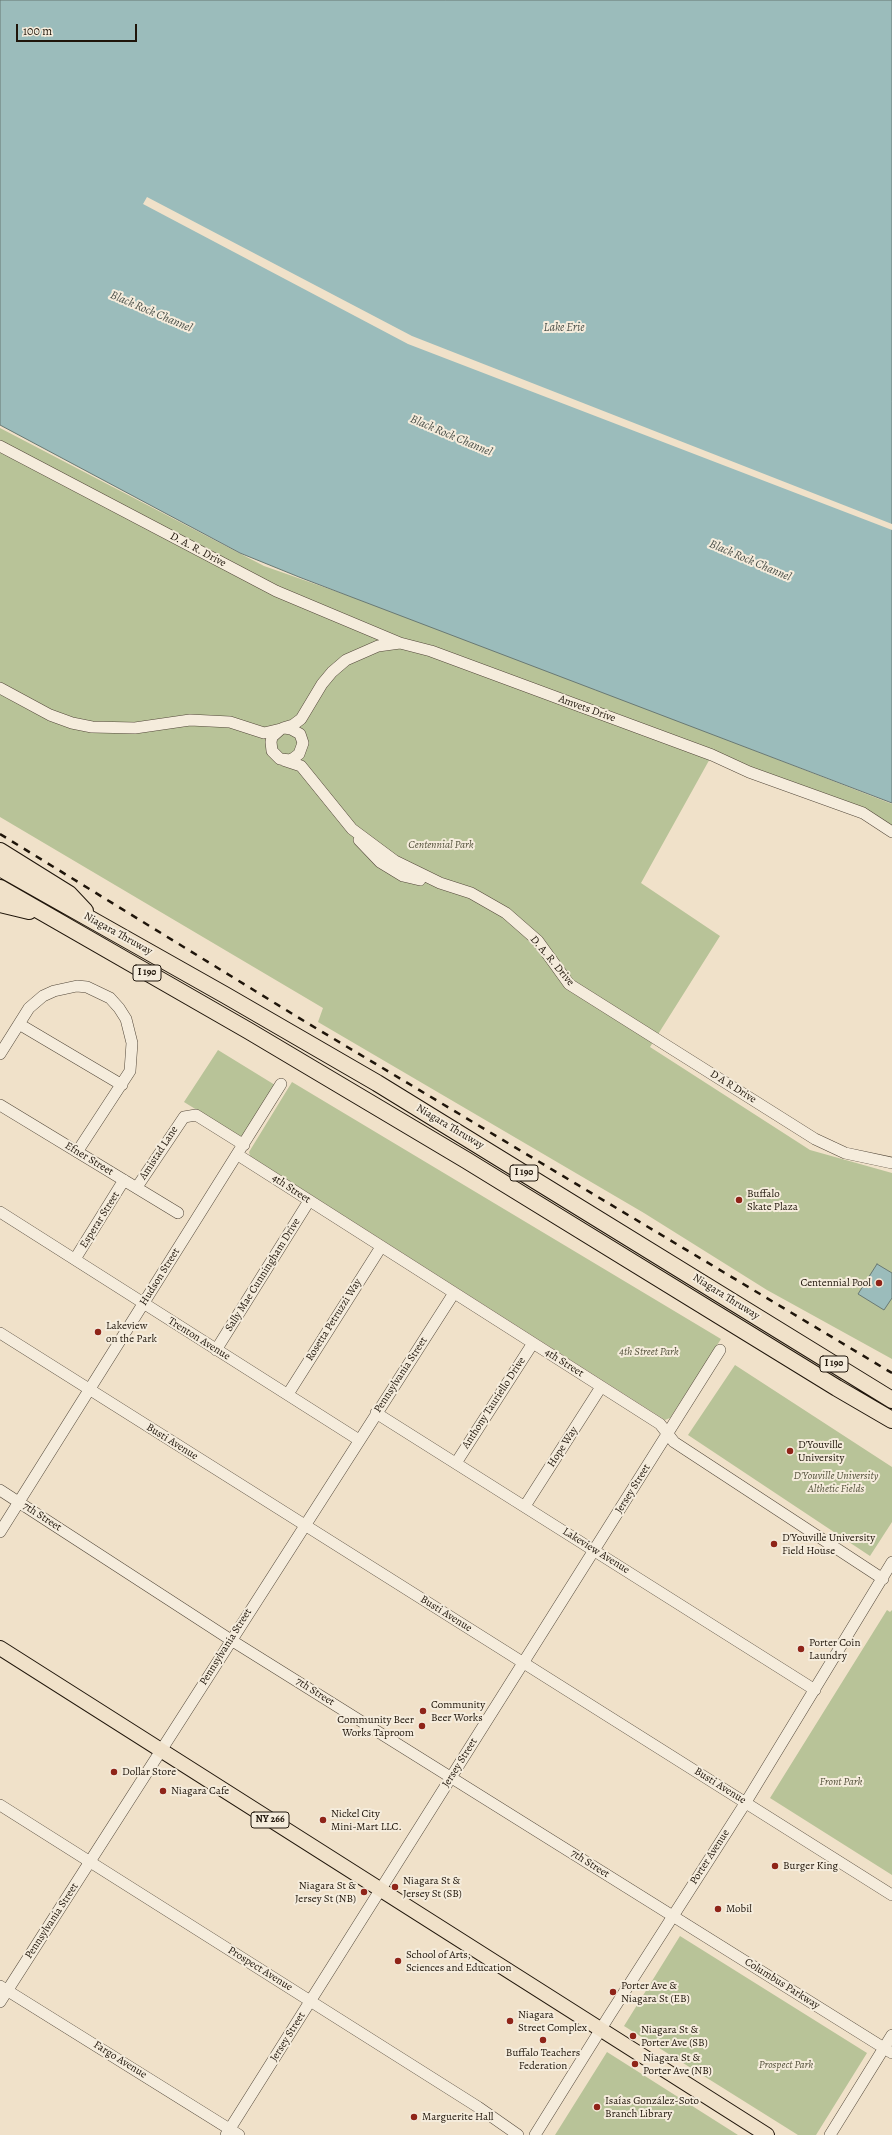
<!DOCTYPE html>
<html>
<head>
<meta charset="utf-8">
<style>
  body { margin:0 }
  #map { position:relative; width:892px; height:2135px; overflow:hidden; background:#f0e1c9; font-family:Alegreya,serif }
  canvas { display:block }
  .scale { position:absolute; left:16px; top:24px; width:121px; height:18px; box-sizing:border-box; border:2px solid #1f150a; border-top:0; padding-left:5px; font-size:12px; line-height:14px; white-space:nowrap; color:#1f150a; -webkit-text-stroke:3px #f5ecdc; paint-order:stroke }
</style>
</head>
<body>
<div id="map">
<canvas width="892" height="2135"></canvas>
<div class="scale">100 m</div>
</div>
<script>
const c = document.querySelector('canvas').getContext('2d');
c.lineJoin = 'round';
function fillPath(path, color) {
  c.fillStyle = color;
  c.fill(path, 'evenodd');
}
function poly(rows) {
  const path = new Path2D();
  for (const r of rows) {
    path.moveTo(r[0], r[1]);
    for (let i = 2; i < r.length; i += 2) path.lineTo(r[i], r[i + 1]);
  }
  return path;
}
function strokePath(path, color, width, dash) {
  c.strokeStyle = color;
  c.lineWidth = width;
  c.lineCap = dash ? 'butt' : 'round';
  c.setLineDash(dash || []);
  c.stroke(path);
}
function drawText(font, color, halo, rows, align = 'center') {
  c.font = font + ' Alegreya,serif';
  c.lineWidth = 4;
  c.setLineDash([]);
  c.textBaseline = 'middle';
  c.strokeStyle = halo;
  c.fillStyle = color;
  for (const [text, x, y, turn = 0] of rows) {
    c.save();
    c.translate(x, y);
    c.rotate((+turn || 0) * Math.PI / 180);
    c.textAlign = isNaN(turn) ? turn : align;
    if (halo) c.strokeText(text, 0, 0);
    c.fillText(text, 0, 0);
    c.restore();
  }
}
const green = poly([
  [0,428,264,566,440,628,892,804,892,832,863,813,712,755,641,883,720,936,650,1047,810,1150,892,1173,892,1359,767,1290,644,1213,318,1022,323,1008,0,817],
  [218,1050,275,1085,242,1138,184,1102],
  [292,1082,721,1339,670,1418,665,1420,250,1156,249,1152],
  [735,1365,892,1467,892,1522,870,1556,688,1435],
  [887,1610,890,1612,892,1610,892,1875,770,1798],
  [680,1936,867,2053,816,2135,798,2135,624,2026],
  [607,2052,738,2135,555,2135]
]);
const water = poly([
  [0,0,892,0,892,803,299,577,240,553,0,425,0,0],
  [877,1264,892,1273,892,1298,884,1310,858,1294,877,1264]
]);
const pier = poly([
  [147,197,412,336,892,524,892,530,408,344,143,204]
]);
const minor = poly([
  [0,446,276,591,400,643],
  [0,688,50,715,72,723,92,727,135,728,190,720,230,722,264,733,285,728,291,729,300,734,303,743,299,754,291,760,280,759,272,751,271,742,272,737,281,729],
  [283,728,293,725,301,719,322,684,332,672,346,660,378,646,400,643,431,651,712,755,749,772,863,813,892,832],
  [283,760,301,766,352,829,395,861,440,883,471,893,506,913,538,941,569,984,815,1139,845,1153,892,1163],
  [359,840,380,862,403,876,420,880],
  [19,1024,122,1085],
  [0,1054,29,1008,43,996,54,991,77,986,87,987,110,998,119,1008,126,1019,132,1043,130,1071,77,1152],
  [0,1105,178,1213],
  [238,1155,660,1424,674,1442,883,1579],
  [137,1187,184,1117,196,1115,244,1145],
  [0,1212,359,1440],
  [75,1259,124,1180],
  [0,1333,892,1895],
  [216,1350,309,1201],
  [288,1394,381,1247],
  [376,1413,815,1690],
  [456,1463,533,1343],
  [0,1490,231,1640,892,2053],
  [525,1506,601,1387],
  [0,1532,281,1084],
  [0,1805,478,2107,518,2135],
  [0,1986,239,2135],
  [0,2002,454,1293],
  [226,2135,720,1350],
  [535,2135,609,2016,746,1802,892,1562],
  [830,2135,892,2035]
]);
const major = poly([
  [0,1648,767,2135]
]);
const highway = poly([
  [0,851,69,894,85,911],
  [0,868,225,995,377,1083,892,1400],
  [0,888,249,1031,466,1160,837,1388,892,1420],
  [0,904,29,911]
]);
const rail = poly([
  [0,834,304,1021,892,1373]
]);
const markers = [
  [739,1200,4,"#8f2418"],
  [879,1283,4,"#8f2418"],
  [98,1332,4,"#8f2418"],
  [790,1451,4,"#8f2418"],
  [774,1544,4,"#8f2418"],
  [801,1649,4,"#8f2418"],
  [423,1711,4,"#8f2418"],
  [422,1726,4,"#8f2418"],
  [114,1772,4,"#8f2418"],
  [163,1791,4,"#8f2418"],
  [323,1820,4,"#8f2418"],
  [775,1866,4,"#8f2418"],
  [395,1887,4,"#8f2418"],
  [364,1892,4,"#8f2418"],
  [718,1909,4,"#8f2418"],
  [398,1961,4,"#8f2418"],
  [613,1992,4,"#8f2418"],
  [510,2021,4,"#8f2418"],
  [633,2036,4,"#8f2418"],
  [543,2040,4,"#8f2418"],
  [635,2064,4,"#8f2418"],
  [597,2107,4,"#8f2418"],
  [414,2117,4,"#8f2418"]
];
const shields = [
  [147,973,28],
  [524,1173,28],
  [834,1364,28],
  [270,1820,38]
];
const shieldNames = [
  ["I 190",147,973],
  ["I 190",524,1173],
  ["I 190",834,1364],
  ["NY 266",270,1820]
];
const streetNames = [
  ["D. A. R. Drive",198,550,28],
  ["Amvets Drive",587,709,20],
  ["Niagara Thruway",118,934,29],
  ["D. A. R. Drive",552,961,50],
  ["D A R Drive",733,1087,32],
  ["Niagara Thruway",450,1127,31],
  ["Amistad Lane",159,1153,-57],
  ["Efner Street",89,1159,31],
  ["4th Street",291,1189,33],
  ["Esperar Street",100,1220,-58],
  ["Sally Mae Cunningham Drive",263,1275,-58],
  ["Hudson Street",160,1277,-58],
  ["Niagara Thruway",726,1297,32],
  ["Rosetta Petruzzi Way",334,1320,-58],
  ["Trenton Avenue",199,1339,32],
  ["4th Street",564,1363,32],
  ["Pennsylvania Street",401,1375,-57],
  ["Anthony Tauriello Drive",494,1403,-57],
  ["Busti Avenue",172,1442,32],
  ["Hope Way",563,1447,-57],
  ["Jersey Street",633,1489,-58],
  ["7th Street",42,1517,33],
  ["Lakeview Avenue",596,1551,32],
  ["Busti Avenue",446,1614,32],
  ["Pennsylvania Street",226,1647,-58],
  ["7th Street",315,1692,32],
  ["Jersey Street",460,1763,-58],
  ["Busti Avenue",720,1786,32],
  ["Porter Avenue",710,1857,-57],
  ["7th Street",590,1864,32],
  ["Pennsylvania Street",52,1921,-57],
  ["Prospect Avenue",260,1969,32],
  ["Columbus Parkway",782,1984,32],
  ["Jersey Street",288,2037,-58],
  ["Fargo Avenue",120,2060,32]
];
const parkNames = [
  ["Centennial Park",441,845],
  ["4th Street Park",649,1352],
  ["D'Youville University",836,1476],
  ["Althetic Fields",836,1489],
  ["Front Park",841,1782],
  ["Prospect Park",786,2065]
];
const poiNames = [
  ["Buffalo",747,1194],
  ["Skate Plaza",747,1207],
  ["Centennial Pool",871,1283,"right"],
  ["Lakeview",106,1326],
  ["on the Park",106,1339],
  ["D'Youville",798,1445],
  ["University",798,1458],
  ["D'Youville University",782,1538],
  ["Field House",782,1551],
  ["Porter Coin",809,1643],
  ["Laundry",809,1656],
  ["Community",431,1705],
  ["Beer Works",431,1718],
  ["Community Beer",414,1720,"right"],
  ["Works Taproom",414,1733,"right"],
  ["Dollar Store",122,1772],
  ["Niagara Cafe",171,1791],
  ["Nickel City",331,1814],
  ["Mini-Mart LLC.",331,1827],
  ["Burger King",783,1866],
  ["Niagara St &",403,1881],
  ["Jersey St (SB)",403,1894],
  ["Niagara St &",356,1886,"right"],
  ["Jersey St (NB)",356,1899,"right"],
  ["Mobil",726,1909],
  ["School of Arts,",406,1955],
  ["Sciences and Education",406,1968],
  ["Porter Ave &",621,1986],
  ["Niagara St (EB)",621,1999],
  ["Niagara",518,2015],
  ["Street Complex",518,2028],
  ["Niagara St &",641,2030],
  ["Porter Ave (SB)",641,2043],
  ["Buffalo Teachers",543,2053,"center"],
  ["Federation",543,2066,"center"],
  ["Niagara St &",643,2058],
  ["Porter Ave (NB)",643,2071],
  ["Isaías González-Soto",605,2101],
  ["Branch Library",605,2114],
  ["Marguerite Hall",422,2117]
];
const waterNames = [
  ["Black Rock Channel",151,312,23],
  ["Lake Erie",564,328],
  ["Black Rock Channel",451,436,23],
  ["Black Rock Channel",750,561,23]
];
fillPath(green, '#b8c398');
fillPath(water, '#9bbcbb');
strokePath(water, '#697974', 1);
fillPath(pier, '#f0e1c9');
strokePath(minor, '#53483a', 12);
strokePath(major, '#1f150a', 16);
strokePath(highway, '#1f150a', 18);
strokePath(minor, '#f5ecdc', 11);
strokePath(major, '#f0e1c9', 14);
strokePath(highway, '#f0e1c9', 16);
strokePath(rail, '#1f150a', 2.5, [7, 7]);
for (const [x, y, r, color] of markers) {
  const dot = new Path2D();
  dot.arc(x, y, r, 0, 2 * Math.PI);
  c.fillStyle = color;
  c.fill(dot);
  strokePath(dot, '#f5ecdc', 1.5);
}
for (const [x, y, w] of shields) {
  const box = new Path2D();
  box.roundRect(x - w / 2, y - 8, w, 16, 3);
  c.fillStyle = '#f5ecdc';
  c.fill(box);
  strokePath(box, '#1f150a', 1);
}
drawText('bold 10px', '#1f150a', null, shieldNames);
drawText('11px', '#1f150a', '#f5ecdc', streetNames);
drawText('italic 11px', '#55523c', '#f5ecdc', parkNames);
drawText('11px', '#1f150a', '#f5ecdc', poiNames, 'left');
drawText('italic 12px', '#4a4f48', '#f5ecdc', waterNames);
</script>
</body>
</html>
